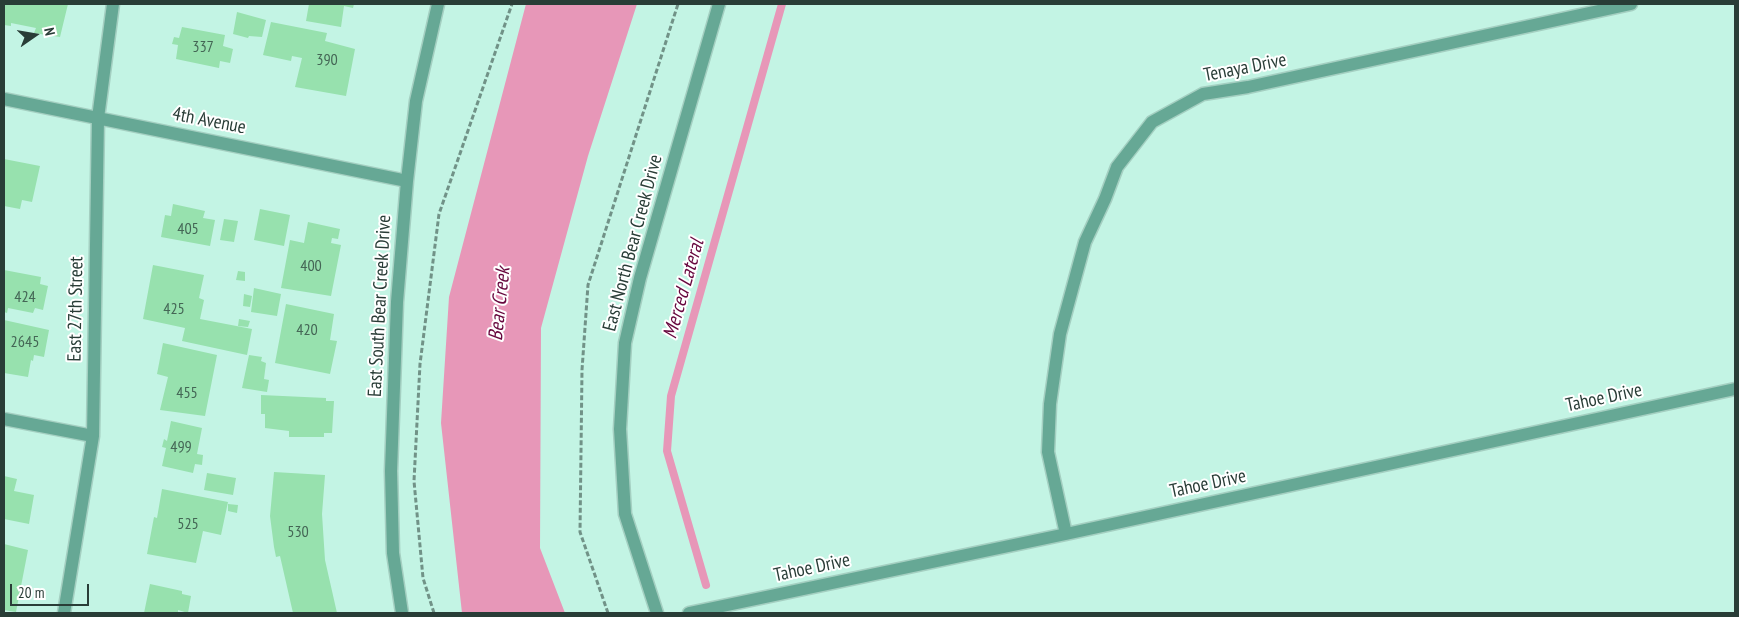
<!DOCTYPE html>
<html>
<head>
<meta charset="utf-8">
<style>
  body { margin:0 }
  #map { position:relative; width:1739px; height:617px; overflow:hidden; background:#c3f4e4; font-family:"PT Sans Narrow",sans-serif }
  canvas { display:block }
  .frame { position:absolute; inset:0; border:5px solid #293d37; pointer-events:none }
  .north { position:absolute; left:10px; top:10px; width:50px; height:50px; -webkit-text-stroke:4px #fff; paint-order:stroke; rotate:77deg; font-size:14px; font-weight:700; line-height:20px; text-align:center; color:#293d37 }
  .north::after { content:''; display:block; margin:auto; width:18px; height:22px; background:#293d37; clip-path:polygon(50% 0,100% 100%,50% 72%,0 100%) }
  .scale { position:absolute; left:10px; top:584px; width:79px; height:22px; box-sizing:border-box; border:2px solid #293d37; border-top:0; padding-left:6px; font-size:15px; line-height:18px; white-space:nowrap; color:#293d37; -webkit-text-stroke:4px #fff; paint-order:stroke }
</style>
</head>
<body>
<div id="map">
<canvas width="1739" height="617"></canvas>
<div class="frame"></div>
<div class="north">N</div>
<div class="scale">20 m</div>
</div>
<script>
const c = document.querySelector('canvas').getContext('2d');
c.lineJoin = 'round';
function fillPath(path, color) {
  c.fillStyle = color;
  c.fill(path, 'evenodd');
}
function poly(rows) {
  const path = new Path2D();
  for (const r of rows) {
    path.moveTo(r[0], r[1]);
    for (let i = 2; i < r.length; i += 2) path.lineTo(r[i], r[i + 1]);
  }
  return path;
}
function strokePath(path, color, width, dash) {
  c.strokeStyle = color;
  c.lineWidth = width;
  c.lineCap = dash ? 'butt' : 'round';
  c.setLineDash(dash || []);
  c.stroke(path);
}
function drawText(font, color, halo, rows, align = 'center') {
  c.font = font + ' "PT Sans Narrow",sans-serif';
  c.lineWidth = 4;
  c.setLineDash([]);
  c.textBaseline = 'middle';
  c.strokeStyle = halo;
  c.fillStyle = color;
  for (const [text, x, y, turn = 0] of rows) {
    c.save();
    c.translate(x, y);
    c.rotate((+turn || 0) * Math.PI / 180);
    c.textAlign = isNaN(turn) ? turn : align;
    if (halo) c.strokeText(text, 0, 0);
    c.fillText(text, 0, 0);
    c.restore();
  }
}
const water = poly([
  [526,4,637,4,588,156,541,328,540,548,565,613,462,613,441,423,449,297]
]);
const stream = poly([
  [706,585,667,451,671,396,782,4]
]);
const building = poly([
  [4,4,68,4,60,37,34,33,36,28,11,23,11,26,4,25],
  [309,4,354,4,353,8,344,6,341,27,306,21],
  [237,12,266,20,262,37,249,36,248,38,233,34],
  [271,22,327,33,325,41,355,49,346,96,295,87,302,58,292,56,291,61,263,55],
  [182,27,225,35,223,46,233,49,230,63,220,61,219,68,176,59,178,45,172,44,174,37,179,38],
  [4,159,40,166,32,202,22,200,20,209,4,206],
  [173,204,205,211,203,218,215,220,210,246,161,237,165,215,171,216],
  [260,209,290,215,284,246,254,240],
  [224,219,238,221,234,242,220,240],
  [308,222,340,229,338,239,332,238,331,243,341,245,331,296,281,288,290,240,304,243],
  [153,265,204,275,199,298,204,300,200,319,252,329,247,355,182,341,185,328,143,319],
  [4,270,41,277,40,284,48,286,43,310,35,308,33,313,8,308,7,313,4,312],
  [238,271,245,272,245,281,236,280],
  [254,288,281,294,277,316,251,312],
  [244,294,252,296,250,307,243,306],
  [286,304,334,314,330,340,337,341,330,374,275,363],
  [239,319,250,321,248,327,238,326],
  [4,320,49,330,44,357,34,355,33,361,31,360,28,377,4,373],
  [163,343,217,355,205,416,160,410,168,377,157,374],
  [249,355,262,357,261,361,266,363,264,379,269,380,267,392,242,388],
  [261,395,326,398,326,401,334,401,332,433,324,433,324,437,289,437,289,431,265,428,265,414,261,414],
  [171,421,202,428,197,454,203,455,202,465,195,464,193,473,162,466,166,448,162,447,164,439,167,441],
  [274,472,325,475,322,514,325,560,337,613,293,613,280,556,276,557,274,547,270,516],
  [207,473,236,478,233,495,204,490],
  [4,476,17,479,14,491,34,495,29,524,4,519],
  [162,489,228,502,221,535,203,531,196,563,147,554,154,517,157,518],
  [228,504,238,505,237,513,228,511],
  [4,544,28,550,16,612,4,610],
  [150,584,182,591,182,594,191,596,188,613,178,610,178,613,144,613]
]);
const path = poly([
  [434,613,423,578,414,481,420,364,439,214,512,4],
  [608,613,580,532,582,370,588,285,678,4]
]);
const minor = poly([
  [4,99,407,181],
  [4,419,93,436],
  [1066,534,1048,452,1050,404,1060,334,1085,242,1105,199,1117,167,1152,122,1203,94,1248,87,1631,4],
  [64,613,93,436,98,118,113,4],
  [402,613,393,553,391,471,397,302,407,181,416,101,438,4],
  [657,613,625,514,620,429,625,343,640,278,719,4],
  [689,613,1066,534,1735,389]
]);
const numberNames = [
  ["337",203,47],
  ["390",327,60],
  ["405",188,229],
  ["400",311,266],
  ["424",25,297],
  ["425",174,309],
  ["420",307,330],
  ["2645",25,342],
  ["455",187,393],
  ["499",181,447],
  ["525",188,524],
  ["530",298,532]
];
const streetNames = [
  ["Tenaya Drive",1245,68,-11],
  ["4th Avenue",209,121,11],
  ["East North Bear Creek Drive",633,243,-75],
  ["East South Bear Creek Drive",380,306,-87],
  ["East 27th Street",76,309,-89],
  ["Tahoe Drive",1604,398,-12],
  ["Tahoe Drive",1208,484,-12],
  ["Tahoe Drive",812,568,-12]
];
const waterNames = [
  ["Merced Lateral",684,289,-74],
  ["Bear Creek",500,304,-84]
];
fillPath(water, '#e797b8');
strokePath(stream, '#e797b8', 8);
fillPath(building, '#97e1ae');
strokePath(minor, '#a4cfc1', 15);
strokePath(path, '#719287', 3, [5, 2.5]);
strokePath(minor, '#66a895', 12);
drawText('16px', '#465', null, numberNames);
drawText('19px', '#293d37', '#fff', streetNames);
drawText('italic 20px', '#67073e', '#fff', waterNames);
</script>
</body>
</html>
